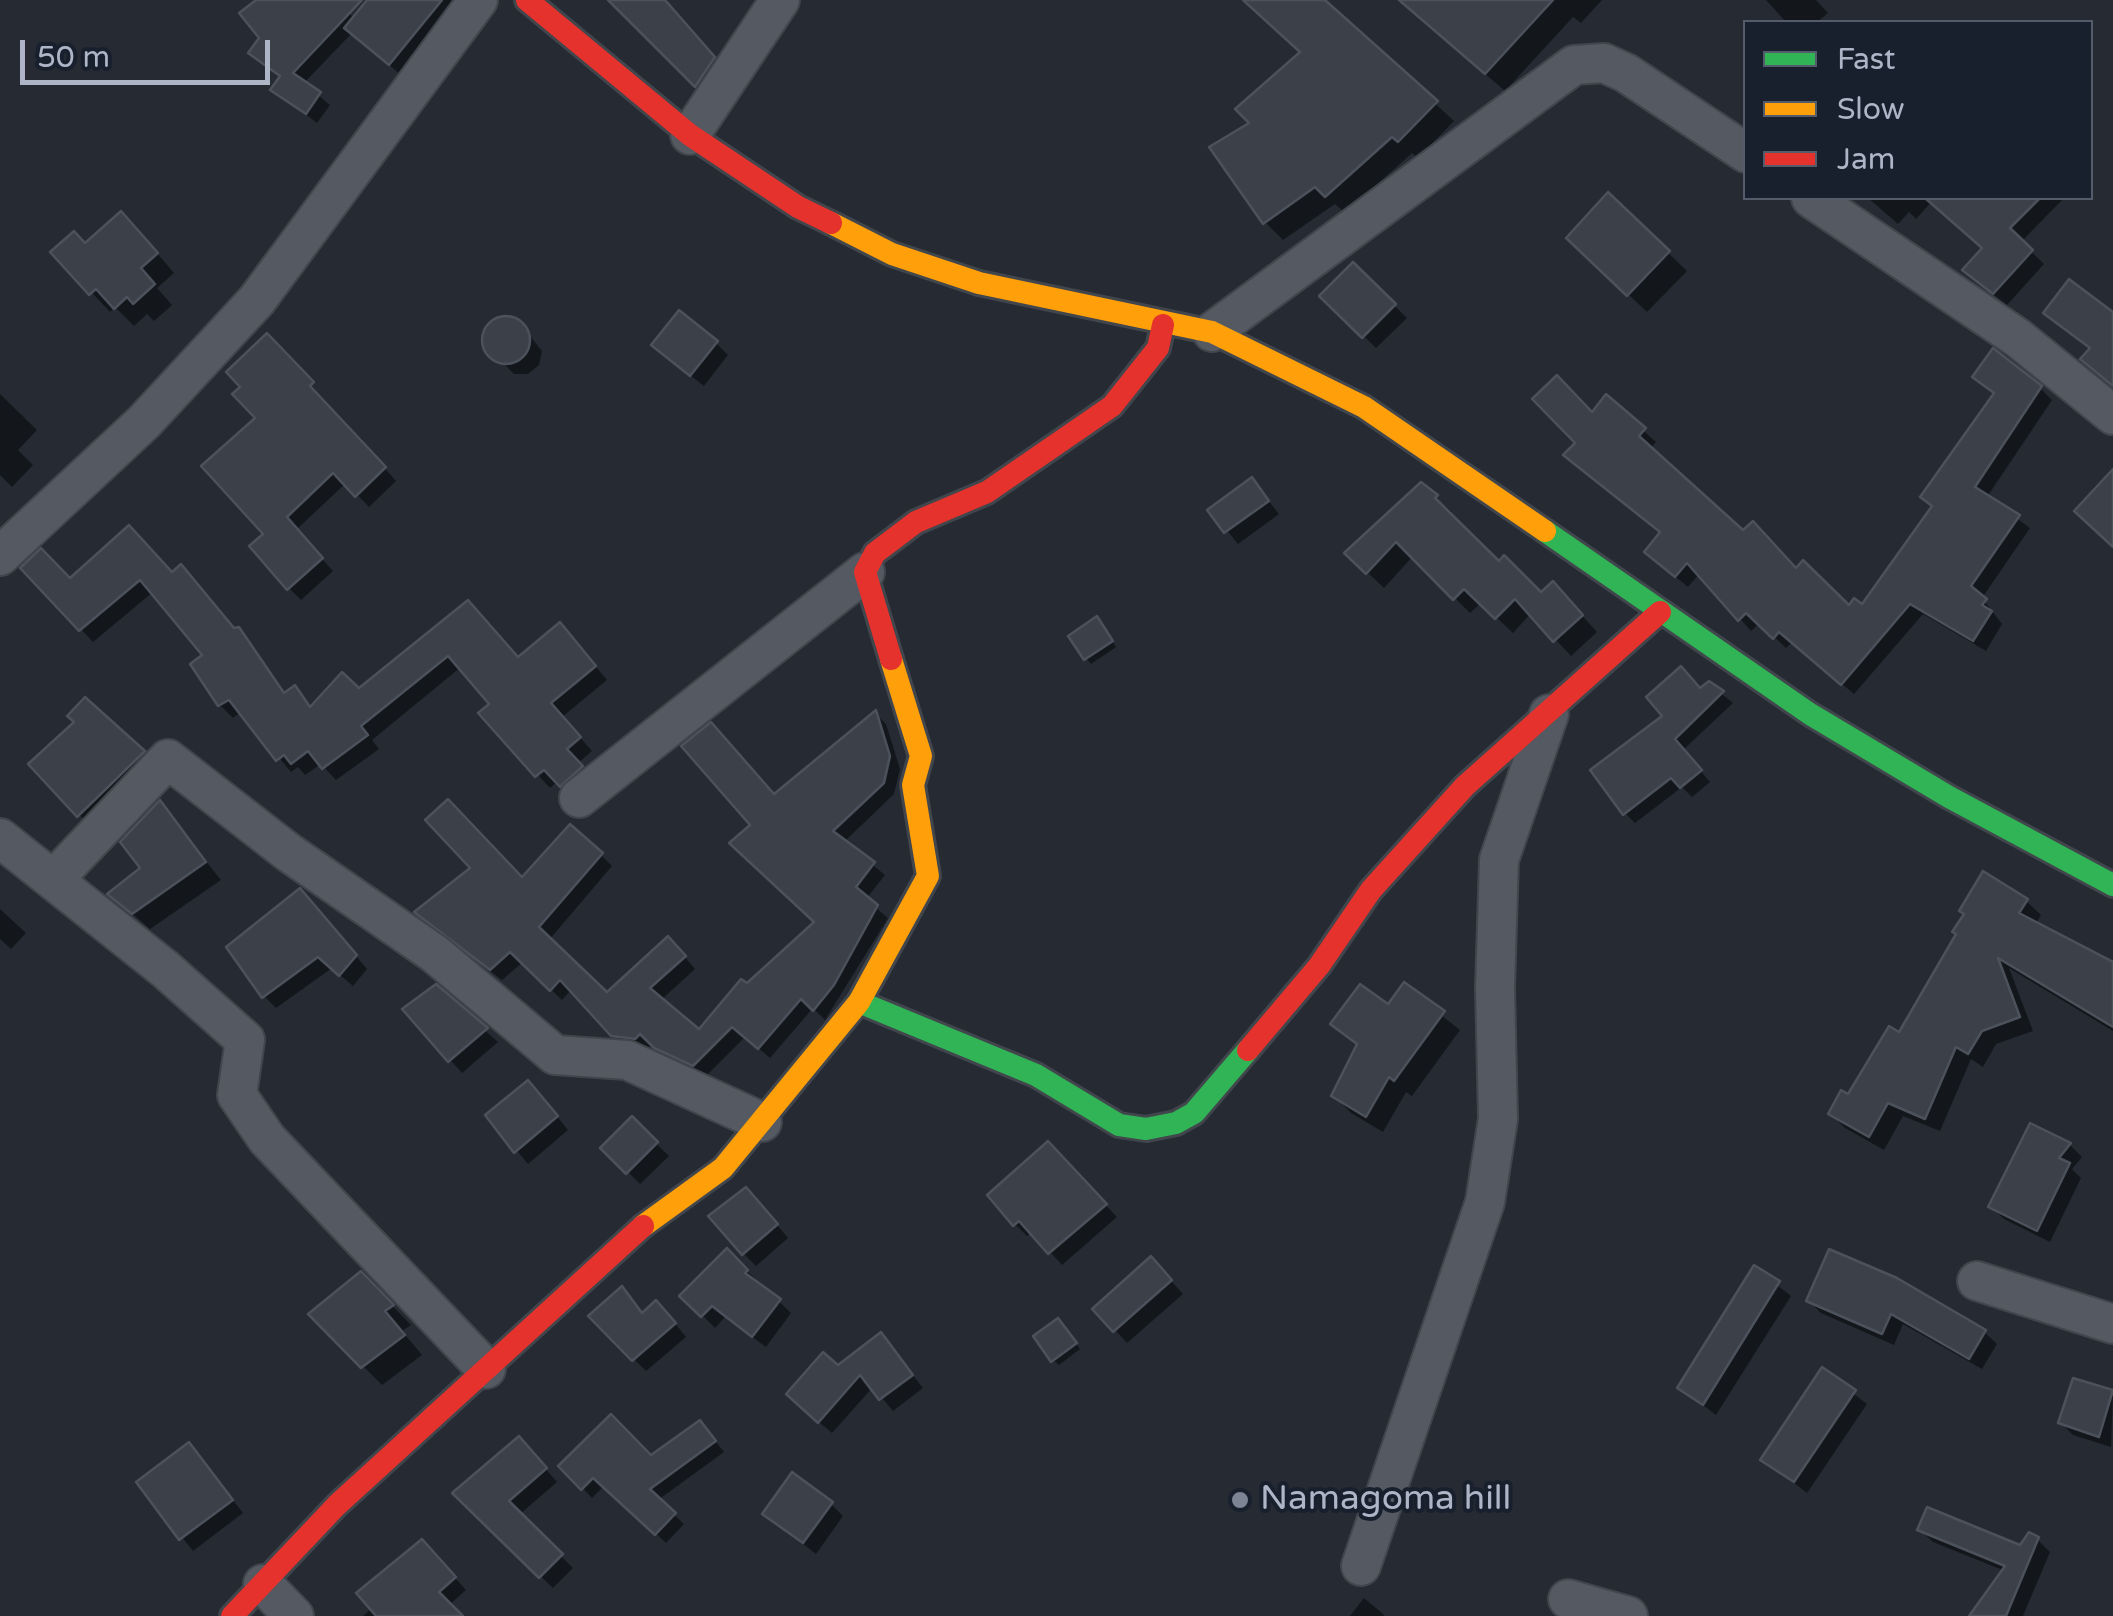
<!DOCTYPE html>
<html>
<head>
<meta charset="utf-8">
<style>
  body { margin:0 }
  #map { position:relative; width:2113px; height:1616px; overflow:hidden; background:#252a33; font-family:"Varela Round",sans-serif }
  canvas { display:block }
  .legend { position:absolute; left:1743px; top:20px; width:350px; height:180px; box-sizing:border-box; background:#18202e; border:2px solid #545c6b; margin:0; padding:12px 18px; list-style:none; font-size:30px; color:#adb5c6 }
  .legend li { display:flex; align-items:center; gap:20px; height:50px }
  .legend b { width:50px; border:2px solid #545c6b }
  .scale { position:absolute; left:20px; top:40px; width:250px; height:45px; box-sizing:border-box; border:5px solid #adb5c6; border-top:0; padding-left:12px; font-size:30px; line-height:35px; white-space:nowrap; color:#adb5c6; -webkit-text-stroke:8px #18202e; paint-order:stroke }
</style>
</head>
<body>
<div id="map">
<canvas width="2113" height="1616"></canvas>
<ul class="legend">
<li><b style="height:12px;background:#30b455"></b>Fast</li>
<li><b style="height:12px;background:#ff9f0a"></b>Slow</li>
<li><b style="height:12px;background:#e5322d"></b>Jam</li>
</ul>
<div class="scale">50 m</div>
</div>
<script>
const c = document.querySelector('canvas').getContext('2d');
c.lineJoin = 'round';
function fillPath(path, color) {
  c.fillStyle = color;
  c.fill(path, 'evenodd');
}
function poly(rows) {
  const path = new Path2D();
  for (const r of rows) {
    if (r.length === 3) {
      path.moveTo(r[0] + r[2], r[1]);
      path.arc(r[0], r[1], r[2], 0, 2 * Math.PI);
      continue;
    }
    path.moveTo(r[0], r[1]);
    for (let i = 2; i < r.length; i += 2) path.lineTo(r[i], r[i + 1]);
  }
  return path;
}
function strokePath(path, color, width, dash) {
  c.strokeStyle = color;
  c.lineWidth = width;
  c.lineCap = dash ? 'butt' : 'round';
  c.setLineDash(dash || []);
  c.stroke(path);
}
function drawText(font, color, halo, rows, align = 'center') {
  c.font = font + ' "Varela Round",sans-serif';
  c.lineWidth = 8;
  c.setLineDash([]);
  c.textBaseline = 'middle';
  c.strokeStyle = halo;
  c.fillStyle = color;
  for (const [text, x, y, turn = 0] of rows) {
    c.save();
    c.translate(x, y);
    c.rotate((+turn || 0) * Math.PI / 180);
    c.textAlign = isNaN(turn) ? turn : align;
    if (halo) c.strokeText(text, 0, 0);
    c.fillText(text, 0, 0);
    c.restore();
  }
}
const shadow = poly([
  [260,0,335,0,355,19,370,0,455,0,409,82,352,33,304,83,330,105,317,123,274,90,282,78,252,53,262,38],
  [610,0,662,0,725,70,706,97],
  [1244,0,1323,0,1454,121,1418,158,1412,153,1345,213,1335,204,1283,240,1265,222,1252,124,1302,53],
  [1399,0,1602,0,1581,23,1573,17,1505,91],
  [1766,0,1816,0,1828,13,1817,22,1786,22],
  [1609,196,1687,271,1647,312,1588,256],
  [1868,198,1935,198,1916,219,1909,212,1898,224],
  [1969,198,2064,198,2021,242,2044,264,2007,305,1978,282,1985,249,1951,218],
  [140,233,174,273,157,288,172,305,154,321,147,314,134,326,115,307,110,312,54,252],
  [1353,265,1407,318,1376,348,1323,296],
  [503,318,517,320,542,351,539,365,528,374,514,374,485,345,486,331],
  [267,337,396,481,369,507,346,483,296,530,333,571,301,600,289,588,266,534,259,418,243,387],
  [716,343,728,355,704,386,667,357],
  [1975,377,2040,388,2052,400,1987,497,2030,528,1982,598,2002,624,1986,651,1923,614,1854,694,1792,642,1786,648,1760,623,1751,631,1700,573,1688,587,1659,563,1662,533,1566,455,1607,398,1656,442,1649,450,1692,491,1849,608,1863,608,1934,508,1996,395],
  [0,394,37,430,18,450,33,465,12,487,0,475],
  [1252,480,1279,514,1238,544,1210,510],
  [1421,486,1452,512,1449,515,1498,565,1541,595,1568,600,1597,632,1571,656,1531,613,1513,633,1481,603,1470,613,1413,556,1384,588,1347,553],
  [172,574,251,643,286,695,294,689,312,708,359,692,468,604,519,659,573,639,607,680,562,717,592,751,578,763,594,780,574,798,558,781,550,788,482,713,492,704,461,667,372,740,379,749,336,780,321,764,305,775,298,767,291,772,241,712,233,718,220,705,193,664,206,655,153,592,93,642,81,629,70,581],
  [1102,625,1116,647,1091,664,1086,658],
  [1709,684,1733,703,1683,750,1710,782,1692,797,1682,787,1635,823,1625,813,1665,717],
  [875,713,886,724,900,769,894,794,844,842,885,875,866,899,888,918,825,1020,813,1008,770,1058,745,1037,706,1076,668,1058,653,1043,647,1049,625,1047,572,989,562,1000,523,962,502,980,429,923,522,881,601,855,612,866,549,940,607,995,679,950,695,969,661,1000,699,1033,817,922,753,825,775,797],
  [143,753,155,765,91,827,32,765],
  [160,804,221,880,150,929,111,895,144,869],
  [2026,901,2041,915,2035,925,2113,967,2113,1031,2009,968,2033,1031,1996,1044,1983,1067,1971,1059,1940,1131,1903,1116,1884,1150,1845,1128,1831,1114],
  [312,903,367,969,353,986,332,968,276,1008,264,996],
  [0,909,26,933,11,949,0,939],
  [1404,986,1460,1030,1412,1096,1406,1092,1383,1132,1351,1113,1334,1096,1359,1047,1333,1024,1388,1008],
  [436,987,498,1042,462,1073,405,1009],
  [540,1095,568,1130,528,1164,488,1115],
  [632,1120,669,1156,640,1184,604,1148],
  [2032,1126,2070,1145,2082,1157,2072,1169,2081,1178,2050,1242,2004,1219,1991,1207],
  [1048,1145,1117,1217,1062,1265,1032,1232,1027,1236,1015,1224],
  [758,1202,788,1238,756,1266,743,1253],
  [727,1252,791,1313,766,1347,725,1317,715,1328,683,1296],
  [1830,1252,1984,1332,1997,1344,1982,1369,1903,1324,1894,1345,1821,1313,1808,1300],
  [1755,1268,1791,1296,1716,1415,1680,1388],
  [1163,1272,1183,1294,1127,1343,1096,1309],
  [361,1274,411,1325,402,1331,422,1355,382,1385,312,1315],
  [622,1289,644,1314,669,1316,686,1337,646,1371,592,1317],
  [1063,1326,1080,1349,1059,1365,1053,1360],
  [881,1335,923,1388,893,1411,873,1387,832,1433,801,1407,838,1368],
  [1823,1371,1867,1404,1807,1493,1763,1459],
  [2074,1381,2113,1393,2111,1447,2073,1435,2061,1423],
  [709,1433,724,1452,658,1500,684,1524,666,1543,605,1485,592,1498,562,1466,651,1458],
  [189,1445,243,1513,193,1551,139,1483],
  [531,1452,557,1482,519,1515,573,1568,553,1588,455,1494],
  [831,1504,843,1516,816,1554,765,1514],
  [1920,1530,2021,1548,2037,1539,2050,1552,2023,1616,1972,1616,2005,1571,1933,1542],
  [434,1555,466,1590,449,1605,460,1616,363,1616],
  [1364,1598,1382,1613,1385,1616,1350,1616]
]);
const building = poly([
  [256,0,362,0,293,73,321,92,306,114,270,90,280,76,248,53,259,38,239,13,256,0],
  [367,0,442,0,389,65,344,28,367,0],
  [608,0,665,0,715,57,695,87,608,0],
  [1243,0,1325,0,1438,101,1398,142,1392,137,1325,197,1315,187,1263,224,1209,147,1249,123,1235,109,1300,52,1243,0],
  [1399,0,1553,0,1485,74,1399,0],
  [1608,192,1670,251,1627,296,1566,238,1608,192],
  [1925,198,2040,198,2010,228,2033,250,1993,294,1962,270,1982,248,1925,198],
  [121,211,158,253,141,268,155,284,133,304,127,297,114,309,96,289,89,295,50,252,74,231,85,243,121,211],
  [1353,262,1396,304,1362,338,1319,296,1353,262],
  [2069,279,2113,312,2113,386,2080,359,2090,348,2043,313,2069,279],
  [679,310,718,341,690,376,651,345,679,310],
  [506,340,24],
  [267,333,314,382,310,386,386,467,355,497,333,473,287,517,323,558,287,590,249,546,263,534,201,466,255,418,232,394,240,387,226,372,267,333],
  [1993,348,2042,386,1975,487,2020,515,1971,586,1987,599,1982,605,1992,611,1973,641,1910,604,1841,685,1779,632,1773,639,1746,613,1738,621,1687,563,1675,577,1644,552,1660,532,1563,455,1575,443,1532,399,1557,375,1592,412,1606,394,1646,428,1639,436,1743,530,1753,521,1796,568,1803,560,1849,605,1854,598,1862,604,1932,506,1920,497,1994,393,1972,377,1993,348],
  [2113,469,2113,547,2074,511,2113,469],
  [1252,477,1269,501,1224,533,1207,510,1252,477],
  [1421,482,1438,495,1435,498,1499,561,1504,555,1541,592,1553,581,1583,615,1553,642,1515,599,1495,619,1464,589,1453,600,1396,542,1366,574,1344,553,1421,482],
  [129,525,172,572,181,564,234,628,239,627,284,693,295,685,310,707,342,672,359,688,468,600,518,657,560,622,596,666,551,703,581,737,567,749,583,766,560,787,544,770,535,777,478,713,489,704,448,656,361,726,368,735,322,769,308,751,291,764,284,755,276,761,229,700,218,706,190,664,202,655,140,580,79,631,20,568,41,548,70,578,129,525],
  [1097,616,1113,641,1084,660,1068,636,1097,616],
  [1681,666,1700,688,1709,681,1724,691,1675,739,1702,770,1680,788,1671,778,1623,815,1590,770,1662,716,1646,697,1681,666],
  [85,697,145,751,77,817,28,764,74,722,67,716,85,697],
  [876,710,890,756,884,783,833,831,875,862,856,887,878,905,834,985,813,1011,801,999,758,1049,732,1027,693,1066,654,1048,640,1034,635,1039,611,1036,560,980,550,991,510,952,490,970,414,912,470,868,425,820,448,799,522,877,570,824,603,853,539,927,607,992,668,936,686,956,650,988,699,1029,741,979,747,983,814,922,729,843,750,825,681,746,711,722,774,794,876,710],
  [160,800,206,862,132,914,107,894,140,868,120,842,160,800],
  [1983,871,2028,899,2019,913,2113,962,2113,1027,1998,958,2020,1017,1982,1031,1968,1054,1956,1047,1925,1119,1888,1103,1869,1137,1828,1114,1841,1090,1848,1094,1889,1026,1899,1032,1956,934,1952,932,1964,914,1959,911,1983,871],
  [300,888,357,955,339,976,318,957,262,998,226,947,300,888],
  [1404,982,1445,1011,1394,1081,1389,1077,1366,1117,1331,1096,1357,1044,1330,1024,1360,984,1388,1004,1404,982],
  [436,984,488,1028,448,1062,402,1009,436,984],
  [528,1080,558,1116,514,1153,485,1115,528,1080],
  [632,1116,658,1142,626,1174,600,1148,632,1116],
  [2030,1123,2071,1143,2059,1158,2070,1163,2037,1231,1988,1207,2030,1123],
  [1048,1141,1107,1204,1048,1254,1019,1221,1013,1226,987,1195,1048,1141],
  [746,1187,778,1224,742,1255,708,1216,746,1187],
  [727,1248,748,1270,745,1273,781,1299,752,1337,712,1306,701,1317,679,1296,727,1248],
  [1829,1249,1897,1278,1986,1330,1969,1359,1891,1314,1882,1334,1806,1301,1829,1249],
  [1151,1256,1172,1280,1113,1332,1092,1309,1151,1256],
  [1754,1265,1780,1281,1703,1405,1677,1388,1754,1265],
  [361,1271,394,1305,385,1311,405,1335,361,1368,308,1314,361,1271],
  [622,1286,642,1313,656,1300,676,1323,632,1361,588,1316,622,1286],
  [1058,1318,1077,1343,1051,1362,1033,1336,1058,1318],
  [881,1332,913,1375,879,1400,860,1375,818,1423,786,1394,823,1352,838,1365,881,1332],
  [1822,1367,1856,1390,1794,1482,1760,1460,1822,1367],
  [2073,1378,2113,1390,2099,1437,2058,1423,2073,1378],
  [611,1414,651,1455,700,1420,716,1441,650,1489,676,1513,655,1535,593,1478,581,1490,558,1466,611,1414],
  [519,1436,547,1468,509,1501,563,1554,539,1578,452,1493,519,1436],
  [189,1442,233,1500,179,1540,136,1482,189,1442],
  [792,1472,833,1502,803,1543,762,1514,792,1472],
  [1927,1507,2020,1545,2029,1532,2039,1537,2006,1616,1969,1616,2005,1566,1917,1530,1927,1507],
  [422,1539,456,1577,439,1592,463,1616,376,1616,356,1593,422,1539]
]);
const street = poly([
  [690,135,780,0],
  [1811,198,2018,338,2113,415],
  [1212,332,1574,65,1604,63,1626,73,1746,153],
  [0,556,144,422,257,300,478,0],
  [579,798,865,572],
  [0,838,165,969,245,1040,237,1095,267,1139,486,1369],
  [53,880,168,759,288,852,435,954,555,1055,627,1060,762,1122],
  [1977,1281,2113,1324],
  [1361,1566,1485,1202,1498,1119,1495,988,1499,860,1549,714],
  [263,1584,294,1616],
  [1568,1599,1628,1616]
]);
const fast = poly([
  [1545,531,1810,714,1949,797,2113,885],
  [859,1002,1036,1075,1119,1125,1146,1129,1176,1123,1194,1113,1248,1050]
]);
const slow = poly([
  [831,223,892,254,979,283,1212,332,1364,407,1545,531],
  [643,1226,723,1168,859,1002,928,876,913,785,921,756,891,659]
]);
const jam = poly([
  [527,0,690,135,798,207,831,223],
  [891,659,865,572,875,553,916,522,987,492,1112,406,1158,348,1163,325],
  [1248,1050,1319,966,1371,890,1465,786,1660,612],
  [232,1616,337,1505,643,1226]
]);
const markers = [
  [1240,1500,10,"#7d8493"]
];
const poiNames = [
  ["Namagoma hill",1260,1500]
];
fillPath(shadow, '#0007');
fillPath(building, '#3c4049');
strokePath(building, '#4c525c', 2.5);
strokePath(street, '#41454c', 42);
strokePath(fast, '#41454c', 28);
strokePath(slow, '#41454c', 28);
strokePath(jam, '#41454c', 28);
strokePath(street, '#545962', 38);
strokePath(fast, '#30b455', 22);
strokePath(slow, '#ff9f0a', 22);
strokePath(jam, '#e5322d', 22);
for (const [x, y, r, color] of markers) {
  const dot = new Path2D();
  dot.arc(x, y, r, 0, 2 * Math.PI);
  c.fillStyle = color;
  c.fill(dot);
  strokePath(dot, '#18202e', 4);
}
drawText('35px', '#adb5c6', '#18202e', poiNames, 'left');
</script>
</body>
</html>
